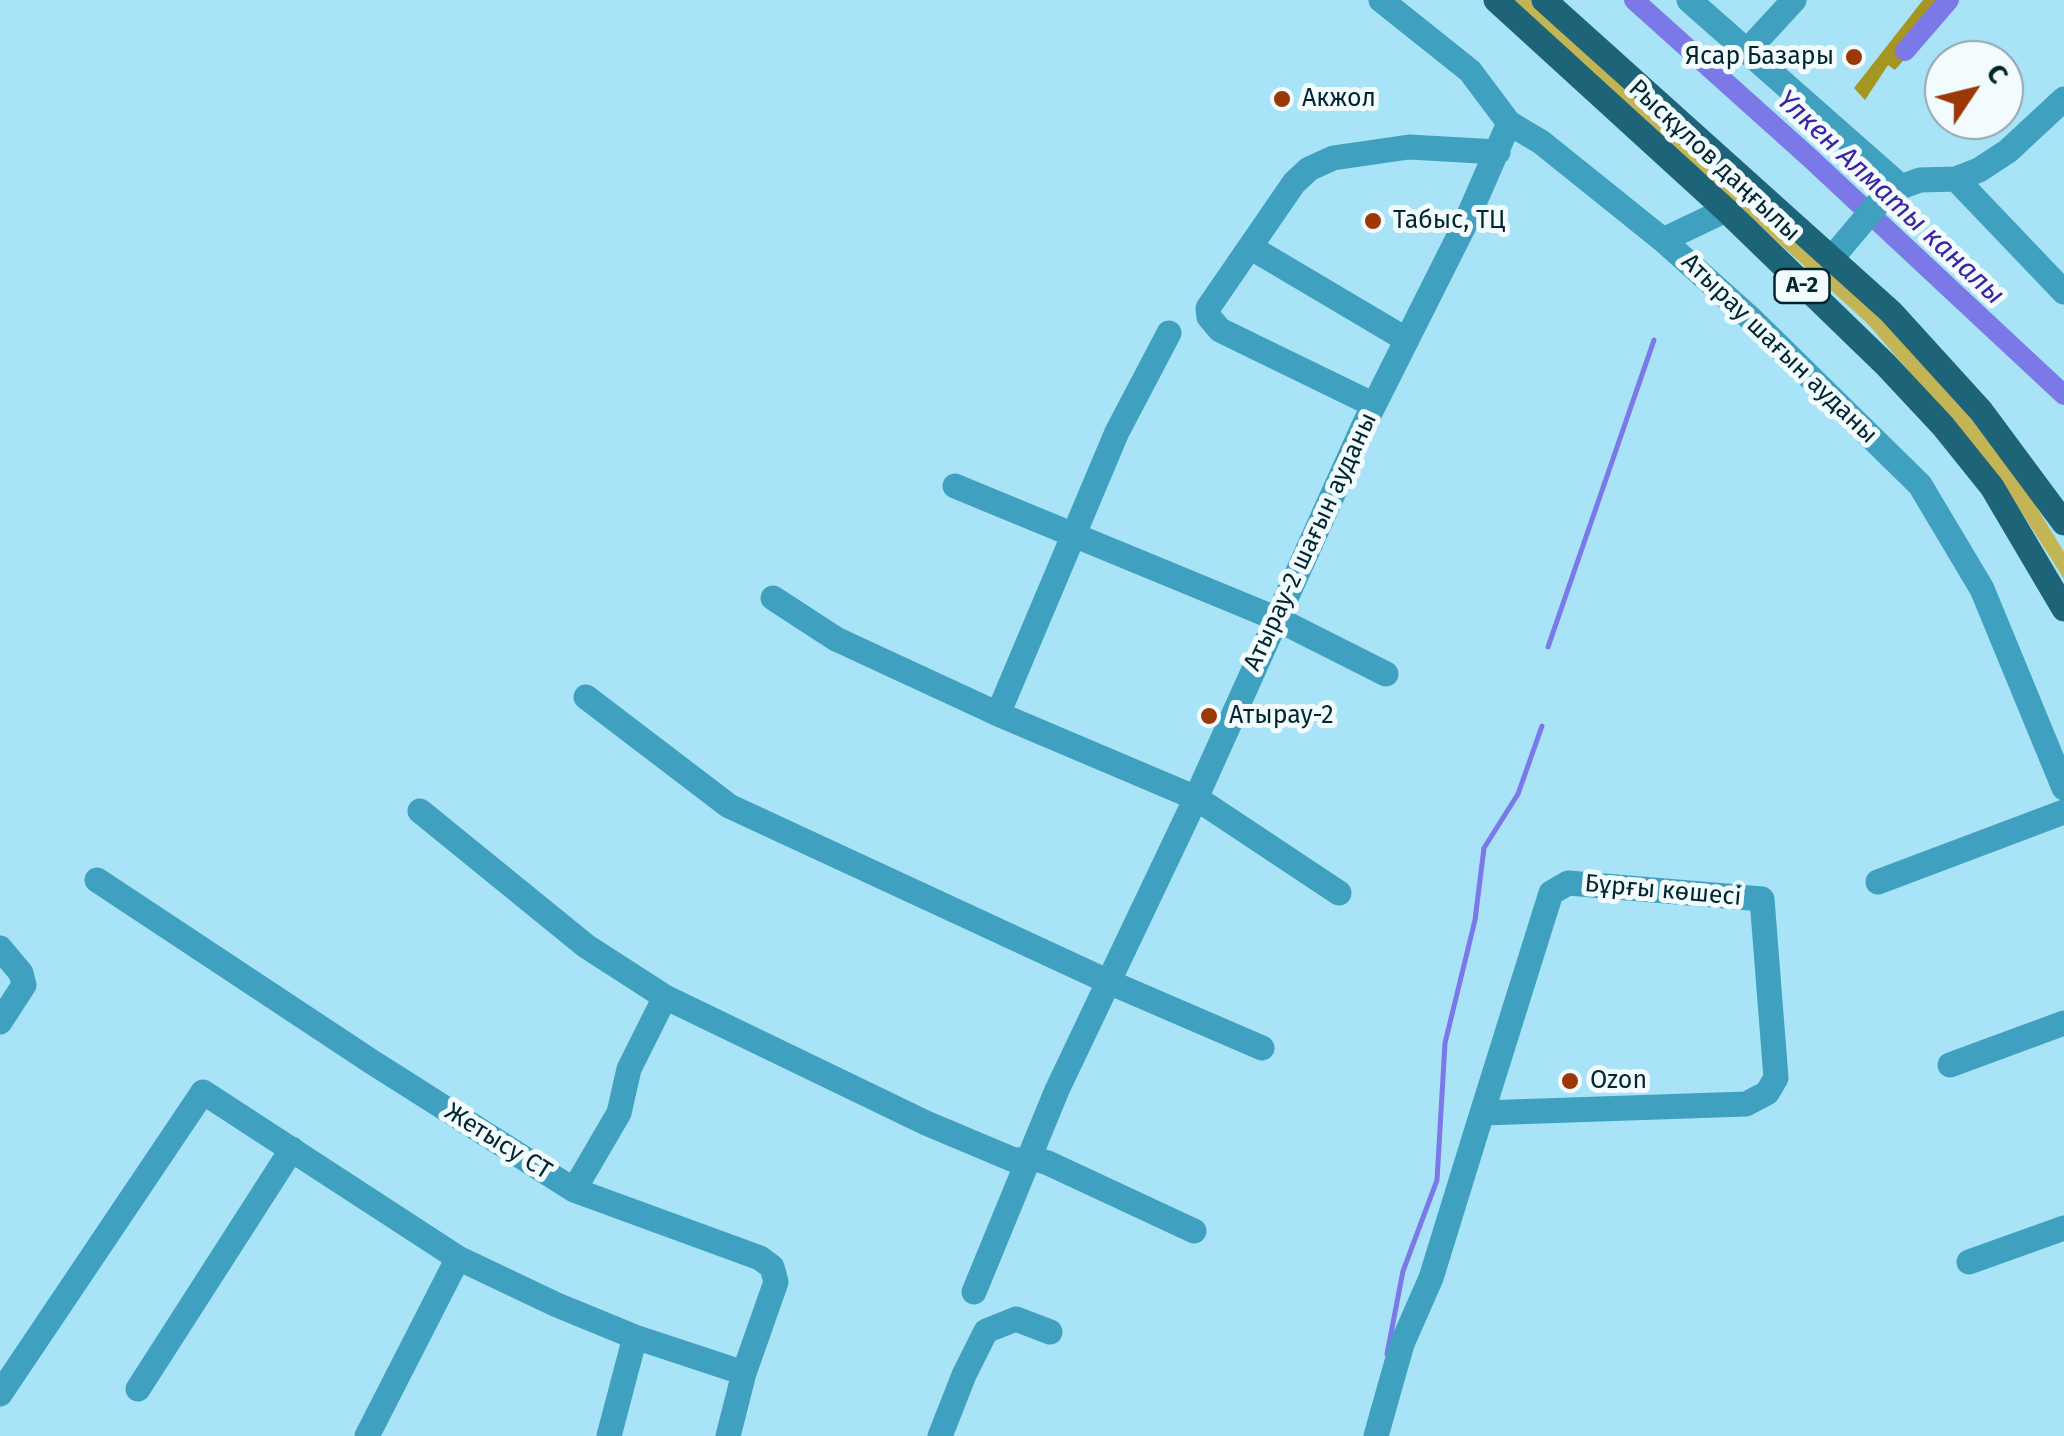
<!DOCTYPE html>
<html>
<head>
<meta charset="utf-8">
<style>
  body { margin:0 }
  #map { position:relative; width:2064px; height:1436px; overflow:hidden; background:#a9e3f7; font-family:"Fira Sans",sans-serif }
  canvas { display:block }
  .north { position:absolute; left:1924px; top:40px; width:100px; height:100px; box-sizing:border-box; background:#f2fbfe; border:2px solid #92a6ac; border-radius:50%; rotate:55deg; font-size:28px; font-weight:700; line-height:40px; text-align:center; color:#022630 }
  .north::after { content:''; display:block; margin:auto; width:35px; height:45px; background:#9c3805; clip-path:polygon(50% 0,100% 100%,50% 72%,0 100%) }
</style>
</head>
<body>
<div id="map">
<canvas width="2064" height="1436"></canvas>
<div class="north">С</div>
</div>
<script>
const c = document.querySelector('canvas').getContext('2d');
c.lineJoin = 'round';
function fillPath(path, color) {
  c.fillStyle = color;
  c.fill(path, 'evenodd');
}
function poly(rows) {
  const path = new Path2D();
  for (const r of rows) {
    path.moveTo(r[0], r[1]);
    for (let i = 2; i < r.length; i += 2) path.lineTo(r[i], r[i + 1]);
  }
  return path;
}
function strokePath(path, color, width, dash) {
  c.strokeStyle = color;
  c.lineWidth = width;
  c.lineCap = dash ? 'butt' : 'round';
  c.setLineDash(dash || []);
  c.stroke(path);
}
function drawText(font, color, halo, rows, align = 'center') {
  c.font = font + ' "Fira Sans",sans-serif';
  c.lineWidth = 10;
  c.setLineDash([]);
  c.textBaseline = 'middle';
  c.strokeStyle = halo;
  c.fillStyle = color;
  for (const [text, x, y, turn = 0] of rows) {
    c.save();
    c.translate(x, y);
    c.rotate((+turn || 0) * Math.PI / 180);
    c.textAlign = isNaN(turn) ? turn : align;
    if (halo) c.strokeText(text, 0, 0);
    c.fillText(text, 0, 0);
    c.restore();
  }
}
const green = poly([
  [1511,0,1536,0,1877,310,1930,366,2025,488,2064,552,2064,579,2012,497,1966,437,1867,323]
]);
const forest = poly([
  [1923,0,1956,0,1895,70,1888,65,1865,100,1854,88]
]);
const stream = poly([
  [1548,647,1654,340],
  [1387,1354,1403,1271,1437,1180,1445,1043,1475,920,1484,848,1518,794,1542,726]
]);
const canal = poly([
  [1634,0,1810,158,2064,395],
  [1905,51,1949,0]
]);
const minor = poly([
  [1381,0,1470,71,1509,123,1541,142,1663,240,1750,318,1920,485,1982,589,2064,788],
  [1689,0,1900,186],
  [1747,51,1794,0],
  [1956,179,2064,292],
  [1663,240,1726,210],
  [1250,247,1407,340],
  [1832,258,1880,201,1895,189,1920,180,1956,179,1979,170,2008,151,2064,99],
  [1374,405,1220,330,1209,317,1208,308,1294,183,1309,169,1333,158,1409,147,1498,152],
  [955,486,1275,618,1386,674],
  [773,598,836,639,998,714,1196,798,1339,893],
  [586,697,729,806,1109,982,1262,1048],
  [998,714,1117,432,1169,333],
  [420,811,586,946,665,997,926,1123,1014,1160,1036,1159,1048,1163,1194,1231],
  [97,880,372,1062,574,1190,760,1258,772,1267,776,1282,744,1373,728,1436],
  [1878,882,2064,812],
  [0,948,21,973,24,985,0,1022],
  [1950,1065,2064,1023],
  [574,1190,619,1113,629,1069,665,997],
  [1969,1262,2064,1228],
  [974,1292,1057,1090,1196,798,1365,423,1465,224,1509,123],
  [138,1389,292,1149],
  [0,1394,203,1092,458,1258,557,1305,635,1337,744,1373],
  [367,1436,458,1258],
  [609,1436,635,1337],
  [940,1436,964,1375,986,1331,1016,1319,1050,1332],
  [1376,1436,1402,1344,1431,1278,1482,1113,1551,893,1568,883,1762,899,1776,1078,1767,1093,1746,1104,1482,1113]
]);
const major = poly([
  [1496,0,1726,210,1886,365,1943,426,1992,487,2064,609],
  [1544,0,1891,312,1981,411,2064,523]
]);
const markers = [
  [1854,57,10,"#9c3805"],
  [1282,99,10,"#9c3805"],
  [1373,221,10,"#9c3805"],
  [1209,716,10,"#9c3805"],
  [1570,1081,10,"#9c3805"]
];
const shields = [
  [1802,286,55]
];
const shieldNames = [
  ["A-2",1802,286]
];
const poiNames = [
  ["Ясар Базары",1834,57,"right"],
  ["Акжол",1302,99],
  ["Табыс, ТЦ",1393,221],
  ["Атырау-2",1229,716],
  ["Ozon",1590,1081]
];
const streetNames = [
  ["Рысқұлов даңғылы",1714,161,43],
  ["Атырау шағын ауданы",1779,349,44],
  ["Атырау-2 шағын ауданы",1311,542,-65],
  ["Бұрғы көшесі",1663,891,5],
  ["Жетысу СТ",498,1142,32]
];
const waterNames = [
  ["Үлкен Алматы каналы",1890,198,43]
];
fillPath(green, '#c3b555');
fillPath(forest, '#a59622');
strokePath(stream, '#7a79e7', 5);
strokePath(canal, '#7a79e7', 20);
strokePath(minor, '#3fa1bf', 25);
strokePath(major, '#1d6479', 25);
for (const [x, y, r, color] of markers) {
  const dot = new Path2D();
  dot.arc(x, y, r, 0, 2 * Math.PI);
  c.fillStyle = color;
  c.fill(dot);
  strokePath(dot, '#f2fbfe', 4);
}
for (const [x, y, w] of shields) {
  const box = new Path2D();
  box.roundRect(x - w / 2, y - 17, w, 34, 8);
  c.fillStyle = '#f2fbfe';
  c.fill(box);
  strokePath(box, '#022630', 2.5);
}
drawText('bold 22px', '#022630', null, shieldNames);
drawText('25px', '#022630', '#f2fbfe', poiNames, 'left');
drawText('25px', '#022630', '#f2fbfe', streetNames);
drawText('italic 28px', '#3b23a4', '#f2fbfe', waterNames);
</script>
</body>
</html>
